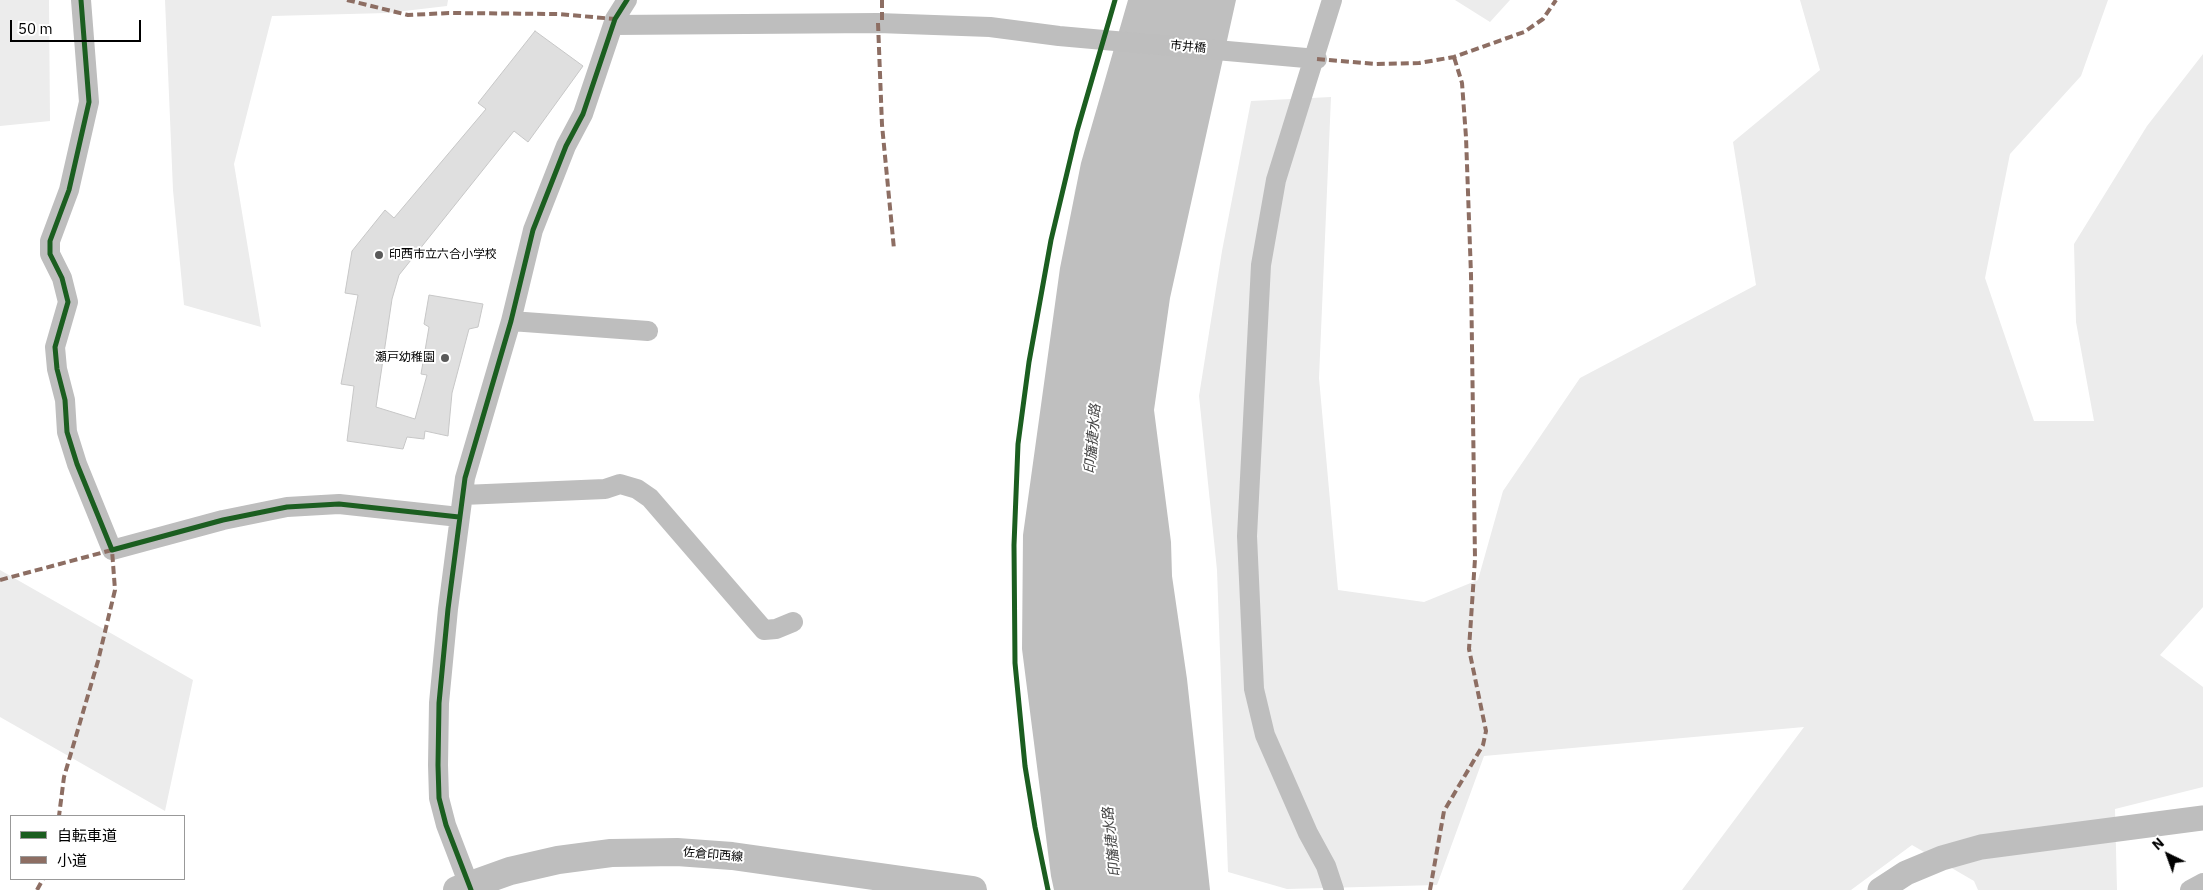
<!DOCTYPE html>
<html>
<head>
<meta charset="utf-8">
<style>
  body { margin:0 }
  #map { position:relative; width:2203px; height:890px; overflow:hidden; background:#fff; font-family:"IBM Plex Sans","Noto Sans JP",sans-serif }
  canvas { display:block }
  .legend { position:absolute; left:10px; top:815px; width:175px; height:65px; box-sizing:border-box; background:#fff; border:1px solid #999; margin:0; padding:6px 9px; list-style:none; font-size:15px; color:#000 }
  .legend li { display:flex; align-items:center; gap:10px; height:25px }
  .legend b { width:25px; border:1px solid #999 }
  .north { position:absolute; left:2143px; top:830px; width:50px; height:50px; -webkit-text-stroke:4px #fff; paint-order:stroke; rotate:318deg; font-size:14px; font-weight:700; line-height:20px; text-align:center; color:#000 }
  .north::after { content:''; display:block; margin:auto; width:18px; height:22px; background:#000; clip-path:polygon(50% 0,100% 100%,50% 72%,0 100%) }
  .scale { position:absolute; left:10px; top:20px; width:131px; height:22px; box-sizing:border-box; border:2px solid #000; border-top:0; padding-left:6px; font-size:15px; line-height:18px; white-space:nowrap; color:#000; -webkit-text-stroke:4px #fff; paint-order:stroke }
</style>
</head>
<body>
<div id="map">
<canvas width="2203" height="890"></canvas>
<ul class="legend">
<li><b style="height:6px;background:#1b5e20"></b>自転車道</li>
<li><b style="height:6px;background:#8d6e63"></b>小道</li>
</ul>
<div class="north">N</div>
<div class="scale">50 m</div>
</div>
<script>
const c = document.querySelector('canvas').getContext('2d');
c.lineJoin = 'round';
function fillPath(path, color) {
  c.fillStyle = color;
  c.fill(path, 'evenodd');
}
function poly(rows) {
  const path = new Path2D();
  for (const r of rows) {
    path.moveTo(r[0], r[1]);
    for (let i = 2; i < r.length; i += 2) path.lineTo(r[i], r[i + 1]);
  }
  return path;
}
function strokePath(path, color, width, dash) {
  c.strokeStyle = color;
  c.lineWidth = width;
  c.lineCap = dash ? 'butt' : 'round';
  c.setLineDash(dash || []);
  c.stroke(path);
}
function drawText(font, color, halo, rows, align = 'center') {
  c.font = font + ' "IBM Plex Sans","Noto Sans JP",sans-serif';
  c.lineWidth = 4;
  c.setLineDash([]);
  c.textBaseline = 'middle';
  c.strokeStyle = halo;
  c.fillStyle = color;
  for (const [text, x, y, turn = 0] of rows) {
    c.save();
    c.translate(x, y);
    c.rotate((+turn || 0) * Math.PI / 180);
    c.textAlign = isNaN(turn) ? turn : align;
    if (halo) c.strokeText(text, 0, 0);
    c.fillText(text, 0, 0);
    c.restore();
  }
}
const green = poly([
  [0,0,49,0,50,121,0,126],
  [165,0,448,0,447,6,387,13,272,16,234,164,261,327,184,305,173,190],
  [1455,0,1510,0,1490,22],
  [1800,0,2108,0,2081,76,2010,154,1985,278,2034,421,2094,421,2076,322,2074,244,2147,126,2203,54,2203,607,2160,655,2203,687,2203,787,2115,809,2117,890,1978,890,1974,881,1912,845,1851,890,1682,890,1804,727,1484,756,1437,885,1287,889,1228,872,1217,570,1199,396,1222,251,1251,101,1331,97,1319,378,1338,590,1424,602,1478,580,1503,491,1580,378,1756,285,1733,142,1820,70],
  [0,570,193,680,165,811,0,717]
]);
const water = poly([
  [1128,0,1236,0,1170,298,1154,410,1171,542,1172,576,1187,679,1210,890,1054,890,1051,876,1022,649,1023,535,1060,268,1081,163]
]);
const building = poly([
  [535,31,583,66,528,142,514,131,399,275,392,299,376,407,415,419,427,375,421,374,429,327,424,324,429,295,483,304,478,327,469,329,452,393,448,436,425,431,424,439,407,437,403,449,347,441,354,386,341,384,358,295,345,293,352,251,385,210,394,218,486,109,478,103,535,31]
]);
const minor = poly([
  [81,0,89,102,69,190,50,241,50,254,62,278,68,302,55,347,57,369,65,400,67,432,77,464,112,550,223,520,287,507,339,504,459,517],
  [1332,0,1276,180,1261,265,1247,536,1254,689,1265,735,1308,833,1326,866,1334,890],
  [613,25,878,23,990,27,1059,36,1317,59],
  [511,321,648,331],
  [463,495,605,489,620,484,637,489,650,498,764,630,776,629,793,622],
  [469,885,446,825,439,798,438,765,439,703,448,609,465,478,511,321,533,230,566,146,583,114,615,19,627,0],
  [2190,890,2203,883]
]);
const tertiary = poly([
  [1880,890,1906,873,1942,858,1981,847,2203,818]
]);
const primary = poly([
  [457,890,510,871,558,860,611,853,677,852,732,856,973,890]
]);
const quiet = poly([
  [347,0,408,15,449,13,558,14,615,19],
  [882,0,882,23],
  [878,23,882,125,894,249],
  [1317,59,1376,64,1419,63,1454,57,1524,32,1543,19,1556,0],
  [0,580,112,550,115,590,98,661,64,777,59,816],
  [37,890,43,879],
  [1430,890,1444,811,1483,745,1486,731,1469,649,1475,559,1471,275,1466,137,1462,83,1454,57]
]);
const cycleway = poly([
  [81,0,89,102,69,190,50,241,50,254,62,278,68,302,55,347,57,369,65,400,67,432,77,464,112,550,223,520,287,507,339,504,459,517],
  [471,890,446,825,439,798,438,765,439,703,448,609,465,478,511,321,533,230,566,146,583,114,615,19,627,0],
  [1048,890,1035,827,1025,766,1015,663,1014,545,1018,444,1029,362,1051,240,1077,131,1115,0]
]);
const markers = [
  [379,255,5,"#595959"],
  [445,358,5,"#595959"]
];
const streetNames = [
  ["市井橋",1188,47,5],
  ["佐倉印西線",713,855,5]
];
const poiNames = [
  ["印西市立六合小学校",389,255],
  ["瀬戸幼稚園",435,358,"right"]
];
const waterNames = [
  ["印旛捷水路",1093,439,-85],
  ["印旛捷水路",1112,842,-96]
];
fillPath(green, '#ececec');
fillPath(water, '#bfbfbf');
fillPath(building, '#dfdfdf');
strokePath(building, '#c7c7c7', 1);
strokePath(minor, '#bebebe', 20);
strokePath(tertiary, '#bebebe', 25);
strokePath(primary, '#bebebe', 28);
strokePath(quiet, '#8d6e63', 4, [8, 4]);
strokePath(cycleway, '#1b5e20', 5);
for (const [x, y, r, color] of markers) {
  const dot = new Path2D();
  dot.arc(x, y, r, 0, 2 * Math.PI);
  c.fillStyle = color;
  c.fill(dot);
  strokePath(dot, '#fff', 2);
}
drawText('12px', '#000', '#fff', streetNames);
drawText('12px', '#000', '#fff', poiNames, 'left');
drawText('italic 14px', '#444', '#fff', waterNames);
</script>
</body>
</html>
